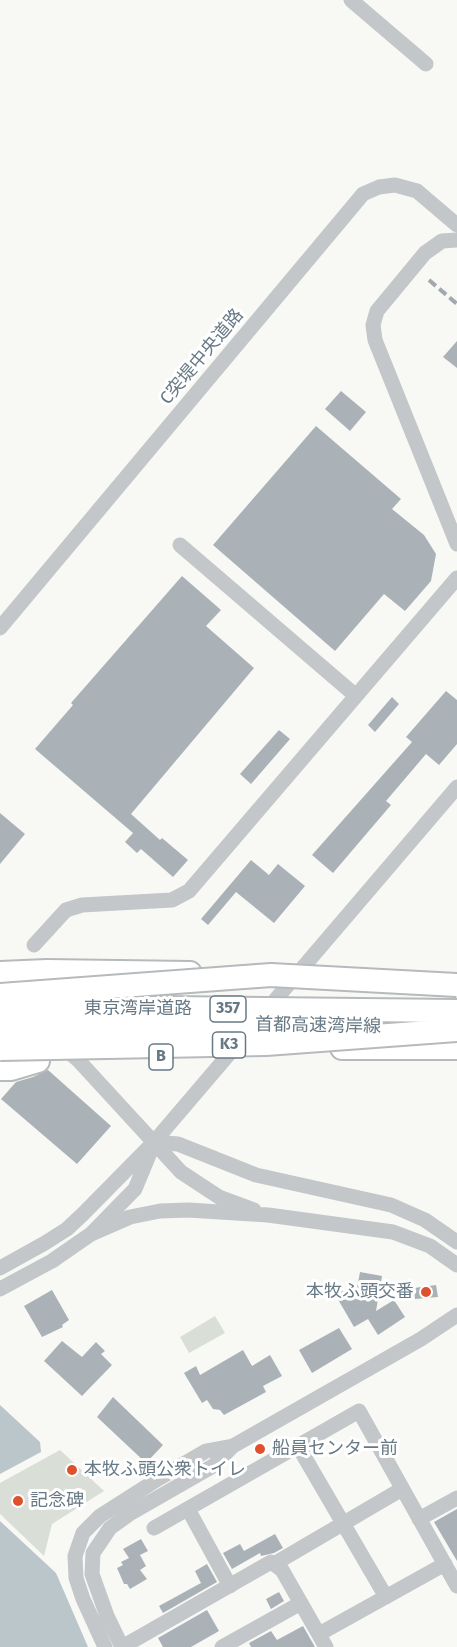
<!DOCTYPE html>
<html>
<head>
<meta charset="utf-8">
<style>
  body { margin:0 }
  canvas { display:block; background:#f8f8f5 }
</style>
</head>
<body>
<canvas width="457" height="1647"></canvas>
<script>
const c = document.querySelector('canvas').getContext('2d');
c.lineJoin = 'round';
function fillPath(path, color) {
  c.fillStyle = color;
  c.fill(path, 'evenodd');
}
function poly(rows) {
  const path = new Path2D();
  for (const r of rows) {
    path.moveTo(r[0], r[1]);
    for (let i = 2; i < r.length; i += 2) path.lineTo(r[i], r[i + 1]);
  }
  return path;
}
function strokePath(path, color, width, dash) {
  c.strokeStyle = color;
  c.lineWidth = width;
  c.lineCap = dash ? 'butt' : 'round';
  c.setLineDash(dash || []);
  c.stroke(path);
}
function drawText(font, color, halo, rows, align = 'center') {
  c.font = font + ' "Fira Sans","Noto Sans JP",sans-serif';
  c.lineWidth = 6;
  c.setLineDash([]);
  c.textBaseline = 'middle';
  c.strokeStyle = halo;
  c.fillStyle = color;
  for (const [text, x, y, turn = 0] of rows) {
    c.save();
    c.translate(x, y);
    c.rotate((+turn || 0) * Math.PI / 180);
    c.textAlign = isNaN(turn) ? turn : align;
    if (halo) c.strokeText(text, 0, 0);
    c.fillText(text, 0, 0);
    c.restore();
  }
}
const green = poly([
  [215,1316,225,1333,189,1353,180,1337],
  [60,1450,104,1491,52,1524,44,1556,0,1514,0,1483]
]);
const water = poly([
  [0,1405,40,1442,41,1452,0,1474],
  [0,1521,56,1573,88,1647,0,1647]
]);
const building = poly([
  [457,341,457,368,443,357],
  [341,391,366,412,350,431,325,409],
  [316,426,401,499,392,509,424,535,436,554,431,581,405,611,384,594,335,651,213,545],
  [182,576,221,610,206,626,254,668,131,814,160,840,162,838,188,860,173,877,141,849,137,853,125,842,133,833,35,749,73,705,71,703],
  [446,691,457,700,457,744,439,765,426,754,386,801,391,805,333,873,312,855,412,742,406,737],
  [392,697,399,704,375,732,368,725],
  [279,730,290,739,251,784,240,774],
  [0,813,25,834,0,864],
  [251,860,269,875,278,864,305,886,274,923,236,892,208,925,201,919],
  [48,1070,111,1126,77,1164,1,1099,16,1082,33,1077],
  [360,1272,382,1276,376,1311,394,1300,405,1317,378,1335,368,1319,354,1327,332,1289,356,1294],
  [436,1285,438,1297,415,1299,414,1288],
  [52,1290,69,1320,62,1325,63,1327,42,1337,24,1306],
  [339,1328,352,1349,312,1373,299,1350],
  [62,1341,82,1357,96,1342,105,1351,101,1354,112,1365,82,1396,44,1361],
  [243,1350,252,1366,270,1355,282,1376,263,1386,266,1392,224,1415,220,1410,213,1409,207,1400,202,1403,184,1373,196,1366,200,1375],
  [113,1397,163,1445,146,1463,97,1417],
  [457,1509,457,1561,434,1522],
  [275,1534,283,1548,274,1553,261,1556,260,1553,232,1569,223,1553,240,1544,244,1551],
  [141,1539,148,1551,140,1555,146,1566,140,1570,147,1579,130,1589,127,1584,124,1584,117,1568,123,1565,121,1562,129,1558,123,1549],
  [207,1564,217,1582,163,1613,159,1606,201,1583,195,1571],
  [279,1592,284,1601,271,1609,266,1599],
  [207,1610,219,1631,191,1647,163,1647,158,1638],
  [303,1626,315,1647,251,1647,249,1643,271,1631,277,1640]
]);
const minor = poly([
  [351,0,426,64],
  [457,240,442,241,425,253,377,311,373,325,375,340,457,544],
  [180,545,356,696],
  [0,628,363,194,379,187,395,185,417,191,457,225],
  [34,945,66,910,82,905,172,900,189,891,457,578],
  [264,1013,457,787],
  [61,1045,79,1061,181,1172,219,1197,254,1210],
  [154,1142,178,1144,256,1175,391,1205,425,1220,457,1242],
  [91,1234,130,1217,160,1211,188,1210,268,1215,393,1232,430,1246,457,1265],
  [0,1268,45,1243,67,1229,83,1214,154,1142,241,1040],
  [0,1289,52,1261,91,1234,135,1189,152,1148],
  [298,1446,386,1597],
  [188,1509,230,1586],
  [419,1519,457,1498],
  [154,1528,359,1411,457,1586],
  [274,1564,402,1489],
  [319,1634,445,1564],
  [105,1647,83,1599,76,1578,75,1556,83,1533,100,1516,158,1479,206,1451,233,1446],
  [122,1647,107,1616,92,1574,93,1553,110,1528,131,1513,213,1466,233,1446,421,1339,457,1315],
  [122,1647,271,1562,282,1570,326,1647],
  [222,1647,301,1603]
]);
const highway = poly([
  [0,973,47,971,190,973],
  [342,1048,457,1048],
  [0,1069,11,1069,38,1061]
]);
const rail = poly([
  [429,280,457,304]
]);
const highwayBridge = poly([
  [0,995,271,975,457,985],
  [0,1011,169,1008,457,1011],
  [0,1027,169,1024,339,1026],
  [0,1049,266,1044,457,1030]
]);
const markers = [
  [426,1292,6,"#df512d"],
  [260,1449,6,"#df512d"],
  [72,1470,6,"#df512d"],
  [18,1501,6,"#df512d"]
];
const shields = [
  [228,1009,36],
  [229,1045,33],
  [161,1057,24]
];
const shieldNames = [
  ["357",228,1009],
  ["K3",229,1045],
  ["B",161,1057]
];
const streetNames = [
  ["C突堤中央道路",202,357,-50],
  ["東京湾岸道路",138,1009],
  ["首都高速湾岸線",318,1026,1]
];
const poiNames = [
  ["本牧ふ頭交番",414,1292,"right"],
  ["船員センター前",272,1449],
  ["本牧ふ頭公衆トイレ",84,1470],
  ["記念碑",30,1501]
];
fillPath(green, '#d9dfd6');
fillPath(water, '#bac6c9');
fillPath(building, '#aab2b7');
strokePath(highway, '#b6babc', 26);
strokePath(minor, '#c3c7ca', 15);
strokePath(highway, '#fff', 22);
strokePath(rail, '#a2a9ae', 4, [9, 4.5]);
strokePath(highwayBridge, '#b6babc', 26, []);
strokePath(highwayBridge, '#fff', 22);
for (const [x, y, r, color] of markers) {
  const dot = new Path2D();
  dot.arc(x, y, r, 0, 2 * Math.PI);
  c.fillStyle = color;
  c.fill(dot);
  strokePath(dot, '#fff', 2);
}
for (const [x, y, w] of shields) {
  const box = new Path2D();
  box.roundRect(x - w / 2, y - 13, w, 26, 4.5);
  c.fillStyle = '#fff';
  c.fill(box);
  strokePath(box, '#677985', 1.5);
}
drawText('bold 16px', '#677985', null, shieldNames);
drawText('18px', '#677985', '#fff', streetNames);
drawText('18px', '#677985', '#fff', poiNames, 'left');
</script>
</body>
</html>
